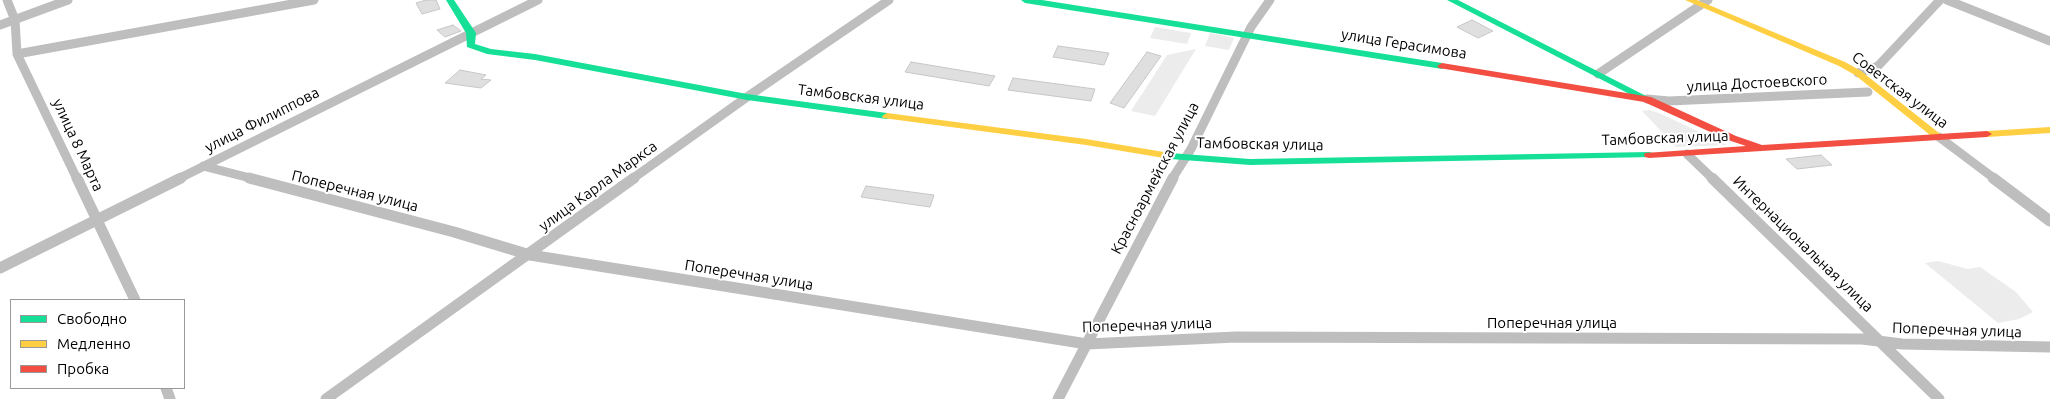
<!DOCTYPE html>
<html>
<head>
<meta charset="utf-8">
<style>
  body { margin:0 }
  #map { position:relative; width:2050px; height:399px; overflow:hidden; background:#fff; font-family:Ubuntu,sans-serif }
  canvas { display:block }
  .legend { position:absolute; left:10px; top:299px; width:175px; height:90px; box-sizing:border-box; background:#fff; border:1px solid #999; margin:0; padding:6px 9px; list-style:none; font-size:15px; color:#000 }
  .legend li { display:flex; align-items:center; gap:10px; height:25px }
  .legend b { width:25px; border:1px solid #999 }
</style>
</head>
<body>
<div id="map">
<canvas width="2050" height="399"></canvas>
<ul class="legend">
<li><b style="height:6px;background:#16e098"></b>Свободно</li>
<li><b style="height:6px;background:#ffcf43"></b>Медленно</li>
<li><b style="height:6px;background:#f24e42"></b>Пробка</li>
</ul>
</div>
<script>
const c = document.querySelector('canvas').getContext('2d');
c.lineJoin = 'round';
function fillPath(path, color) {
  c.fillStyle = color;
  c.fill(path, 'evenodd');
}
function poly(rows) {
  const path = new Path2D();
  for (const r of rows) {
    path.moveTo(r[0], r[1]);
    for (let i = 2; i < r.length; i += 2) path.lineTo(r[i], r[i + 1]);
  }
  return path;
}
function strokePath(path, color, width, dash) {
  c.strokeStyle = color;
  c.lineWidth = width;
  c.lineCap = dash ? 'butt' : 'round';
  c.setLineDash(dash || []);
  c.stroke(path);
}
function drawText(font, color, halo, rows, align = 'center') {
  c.font = font + ' Ubuntu,sans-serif';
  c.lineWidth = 4;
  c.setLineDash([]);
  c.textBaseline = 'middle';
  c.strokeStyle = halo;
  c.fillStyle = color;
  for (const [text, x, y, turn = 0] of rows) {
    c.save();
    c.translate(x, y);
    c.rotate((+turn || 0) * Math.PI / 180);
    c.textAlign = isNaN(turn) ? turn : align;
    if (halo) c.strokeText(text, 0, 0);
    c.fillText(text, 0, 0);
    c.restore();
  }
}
const green = poly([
  [1155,27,1191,33,1187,44,1150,38],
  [1210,33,1234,38,1229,50,1205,46],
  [1196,49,1155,116,1131,111,1167,55],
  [1649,110,1659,113,1727,145,1676,147,1642,111],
  [1938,261,1968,269,1980,267,2016,292,2033,312,2019,319,1998,323,1925,263]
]);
const building = poly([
  [426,0,436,0,440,9,422,14,416,3,426,0],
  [1472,20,1493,31,1478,38,1457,27,1472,20],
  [453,25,461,31,445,37,437,30,453,25],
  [1058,46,1109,53,1104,65,1053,57,1058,46],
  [1147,52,1161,56,1124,108,1110,103,1147,52],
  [911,62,995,76,989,86,905,72,911,62],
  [460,70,486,75,481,79,491,80,481,88,445,83,460,70],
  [1013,78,1095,89,1091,101,1008,90,1013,78],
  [1821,155,1832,165,1797,169,1786,159,1821,155],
  [866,186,934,195,930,207,861,197,866,186]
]);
const streetFar1 = poly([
  [7,0,15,20,17,54,77,179],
  [1947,0,2050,41],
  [0,25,68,0],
  [17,54,314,0],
  [1858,73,1878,66,1940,0],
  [1598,74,1708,0],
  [1647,99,1669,101,1868,92],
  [1939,137,1995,179],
  [1687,154,1713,179],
  [203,166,254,179],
  [178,179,538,0],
  [632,179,747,97,889,0],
  [1172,179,1191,149,1251,27,1270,0]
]);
const street = poly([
  [77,178,135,300],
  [249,178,454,232,530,255,1087,344,1236,337,1862,339,1902,344,2050,347],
  [1712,178,1939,399],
  [1993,178,2050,221],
  [0,268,181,178],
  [166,388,170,399],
  [326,399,634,178],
  [1058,399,1173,178]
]);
const fast = poly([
  [446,0,454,0,476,33,475,44,491,49,535,54,747,94,887,113,892,116,887,119,747,100,535,60,487,54,467,47,466,33,446,0],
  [1021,0,1042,0,1442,63,1447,66,1442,69,1025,3,1021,0],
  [1447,0,1458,0,1652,99,1647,102,1643,101,1447,0],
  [1649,152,1653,153,1654,155,1653,157,1250,165,1170,159,1165,156,1170,153,1250,159,1649,152]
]);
const slow = poly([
  [1685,0,1697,0,1845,62,1861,71,1944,137,1939,140,1935,139,1855,75,1839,66,1685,0],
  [887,113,1086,139,1170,153,1175,156,1170,159,1086,145,883,118,882,116,887,113],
  [2050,127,2050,133,1987,137,1982,134,1987,131,2050,127]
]);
const jam = poly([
  [1442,63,1651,97,1736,136,1762,145,1987,131,1992,134,1987,137,1649,158,1645,157,1644,155,1645,153,1746,146,1728,140,1644,102,1439,68,1437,66,1442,63]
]);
const streetNames = [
  ["улица Герасимова",1404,44,9],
  ["улица Достоевского",1757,83,-3],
  ["Советская улица",1900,90,37],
  ["Тамбовская улица",861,97,7],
  ["улица Филиппова",262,120,-27],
  ["Тамбовская улица",1665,138,-2],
  ["Тамбовская улица",1260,144,1],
  ["улица 8 Марта",78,145,65],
  ["Красноармейская улица",1155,178,-62],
  ["улица Карла Маркса",598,186,-36],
  ["Поперечная улица",355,191,14],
  ["Интернациональная улица",1803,244,44],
  ["Поперечная улица",749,275,9],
  ["Поперечная улица",1552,323],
  ["Поперечная улица",1147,325,-2],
  ["Поперечная улица",1957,330,2]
];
fillPath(green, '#ececec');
fillPath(building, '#dfdfdf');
strokePath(building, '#c7c7c7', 1);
strokePath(streetFar1, '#bebebe', 9);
strokePath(street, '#bebebe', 11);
fillPath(fast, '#16e098');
fillPath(slow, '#ffcf43');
fillPath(jam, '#f24e42');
drawText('15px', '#000', '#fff', streetNames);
</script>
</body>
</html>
